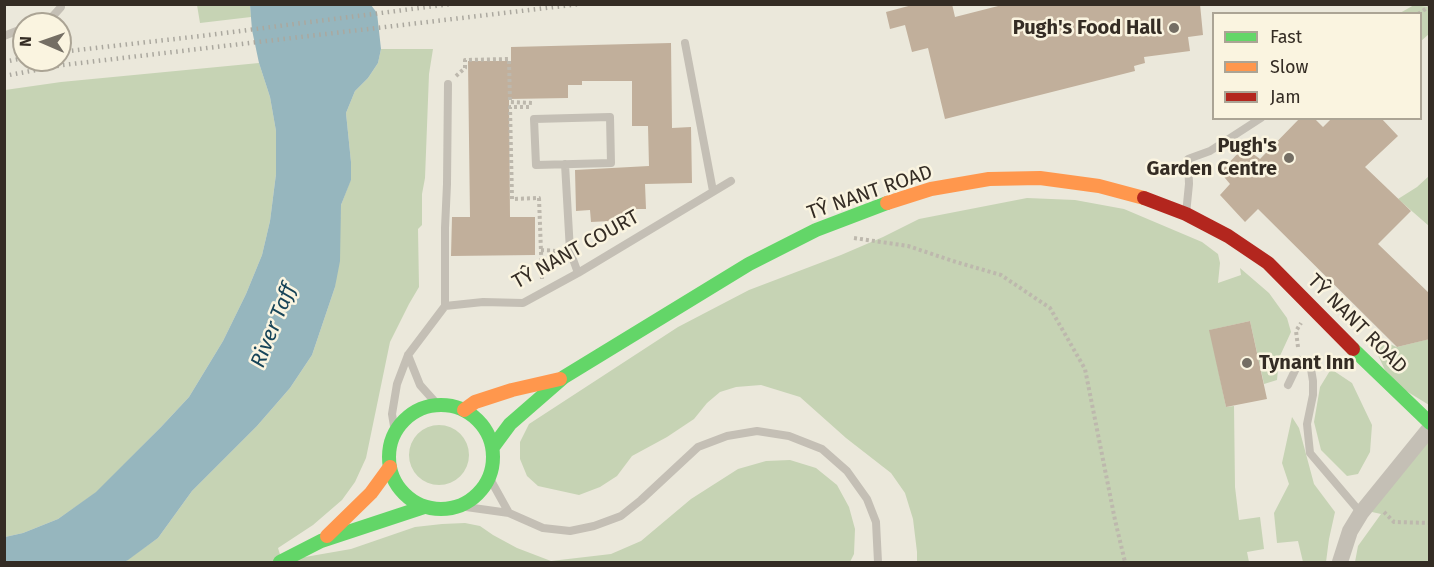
<!DOCTYPE html>
<html>
<head>
<meta charset="utf-8">
<style>
  body { margin:0 }
  #map { position:relative; width:1434px; height:567px; overflow:hidden; background:#ebe8db; font-family:"Fira Sans",sans-serif }
  canvas { display:block }
  .frame { position:absolute; inset:0; border:6px solid #342c24; pointer-events:none }
  .legend { position:absolute; left:1212px; top:12px; width:210px; height:108px; box-sizing:border-box; background:#faf4e0; border:2px solid #aba495; margin:0; padding:8px 10px; list-style:none; font-size:18px; color:#342c24 }
  .legend li { display:flex; align-items:center; gap:12px; height:30px }
  .legend b { width:30px; border:2px solid #aba495 }
  .north { position:absolute; left:12px; top:12px; width:60px; height:60px; box-sizing:border-box; background:#faf4e0; border:2px solid #aba495; border-radius:50%; rotate:272deg; font-size:16px; font-weight:700; line-height:24px; text-align:center; color:#342c24 }
  .north::after { content:''; display:block; margin:auto; width:21px; height:27px; background:#746e64; clip-path:polygon(50% 0,100% 100%,50% 72%,0 100%) }
</style>
</head>
<body>
<div id="map">
<canvas width="1434" height="567"></canvas>
<div class="frame"></div>
<ul class="legend">
<li><b style="height:8px;background:#63d668"></b>Fast</li>
<li><b style="height:8px;background:#ff974d"></b>Slow</li>
<li><b style="height:8px;background:#b3261e"></b>Jam</li>
</ul>
<div class="north">N</div>
</div>
<script>
const c = document.querySelector('canvas').getContext('2d');
c.lineJoin = 'round';
function fillPath(path, color) {
  c.fillStyle = color;
  c.fill(path, 'evenodd');
}
function poly(rows) {
  const path = new Path2D();
  for (const r of rows) {
    if (r.length === 3) {
      path.moveTo(r[0] + r[2], r[1]);
      path.arc(r[0], r[1], r[2], 0, 2 * Math.PI);
      continue;
    }
    path.moveTo(r[0], r[1]);
    for (let i = 2; i < r.length; i += 2) path.lineTo(r[i], r[i + 1]);
  }
  return path;
}
function strokePath(path, color, width, dash) {
  c.strokeStyle = color;
  c.lineWidth = width;
  c.lineCap = dash ? 'butt' : 'round';
  c.setLineDash(dash || []);
  c.stroke(path);
}
function drawText(font, color, halo, rows, align = 'center') {
  c.font = font + ' "Fira Sans",sans-serif';
  c.lineWidth = 5;
  c.setLineDash([]);
  c.textBaseline = 'middle';
  c.strokeStyle = halo;
  c.fillStyle = color;
  for (const [text, x, y, turn = 0] of rows) {
    c.save();
    c.translate(x, y);
    c.rotate((+turn || 0) * Math.PI / 180);
    c.textAlign = isNaN(turn) ? turn : align;
    if (halo) c.strokeText(text, 0, 0);
    c.fillText(text, 0, 0);
    c.restore();
  }
}
const green = poly([
  [197,5,250,5,251,17,200,23],
  [1414,5,1429,7,1429,34,1421,41,1420,14,1400,13],
  [381,49,433,49,429,74,425,178,422,194,422,225,418,229,419,287,409,304,390,342,366,458,355,482,342,500,313,525,278,548,282,561,351,549,415,527,442,524,465,523,480,526,493,535,517,548,551,561,611,554,641,541,691,499,738,469,766,461,790,460,816,468,837,485,849,507,855,529,854,554,850,562,124,562,158,538,192,491,257,426,290,388,312,355,335,287,341,205,351,179,351,162,346,113,355,91,368,78,378,63],
  [259,63,270,97,276,131,276,174,270,221,262,255,246,294,223,341,189,397,161,427,97,492,58,519,23,533,5,537,5,90,61,82],
  [1429,176,1429,226,1398,199,1417,187],
  [1027,198,1075,200,1124,209,1202,242,1218,254,1220,263,1218,283,1241,275,1240,268,1269,293,1287,318,1291,332,1279,358,1277,380,1264,384,1250,321,1210,330,1226,407,1234,406,1235,487,1239,520,1260,517,1264,549,1247,552,1249,562,917,562,917,552,913,519,905,493,891,473,846,438,800,397,761,385,736,387,720,392,707,403,694,419,667,437,632,456,617,476,600,487,579,495,538,486,527,476,520,459,520,442,529,424,678,327,749,290,841,255,883,237,919,219],
  [1372,337,1397,347,1429,339,1429,405,1403,389,1385,370,1376,351],
  [1331,369,1352,383,1372,425,1370,452,1358,474,1347,476,1321,450,1314,422,1320,387],
  [1292,417,1299,428,1314,484,1335,512,1329,539,1326,562,1303,562,1298,541,1277,543,1274,513,1289,484,1282,463],
  [439,455,30],
  [1429,428,1429,562,1355,562,1358,546,1381,514,1363,510]
]);
const water = poly([
  [250,5,371,5,377,13,381,49,378,63,368,78,355,91,346,113,351,162,351,180,341,205,340,261,335,287,312,355,290,388,257,426,192,491,158,538,128,560,124,562,5,562,5,537,23,533,58,519,96,492,161,427,189,397,223,341,246,294,262,255,270,221,276,174,276,131,270,97,259,63,252,30]
]);
const building = poly([
  [916,4,952,4,955,17,1006,4,1200,4,1203,35,1188,37,1190,51,1144,57,1145,63,1134,66,1135,71,945,119,928,48,912,52,905,25,890,29,886,12],
  [671,43,672,128,691,127,692,183,645,184,646,209,631,209,632,220,591,222,590,210,576,211,575,170,649,166,648,126,632,126,632,81,582,81,582,85,568,85,568,98,509,99,510,217,535,217,535,255,451,256,452,217,470,217,468,61,511,61,511,47],
  [1300,118,1314,118,1323,127,1332,118,1381,118,1398,136,1365,167,1411,211,1378,244,1430,294,1430,339,1397,347,1258,209,1245,222,1220,195,1230,184,1220,172,1244,147,1260,159],
  [1250,321,1267,399,1226,407,1209,330]
]);
const path = poly([
  [1418,14,1430,6],
  [456,76,465,68,465,60,509,59,510,102,532,103,532,106],
  [529,107,510,107,512,199,539,198,542,279],
  [854,238,908,246,956,262,1001,275,1050,308,1085,369,1115,520,1125,562],
  [541,250,558,251],
  [1298,347,1296,331,1301,323],
  [1384,512,1394,522,1430,523]
]);
const lane = poly([
  [35,24,53,16,61,7,60,4],
  [4,36,24,28],
  [685,43,713,191],
  [610,117,611,163,536,165,534,119,610,117],
  [565,164,570,251,578,273],
  [1186,214,1189,184,1188,159,1210,151,1261,118],
  [445,306,445,228,447,184,448,84],
  [408,355,420,385,437,404],
  [1288,385,1300,360,1311,369,1313,381,1313,395,1307,424,1310,453,1361,513],
  [395,432,392,414,397,384,408,355,445,306,483,302,523,303,578,273,731,181],
  [489,477,509,513],
  [459,506,509,513,543,528,570,531,594,526,621,516,641,500,698,447,727,436,757,431,789,436,822,449,847,471,867,499,876,522,878,562]
]);
const street = poly([
  [1340,562,1350,531,1361,513,1430,428]
]);
const fast = poly([
  [1353,349,1430,423],
  [441,457,52],
  [493,447,510,424,564,377,749,264,816,230,887,203],
  [280,562,321,541,424,507]
]);
const slow = poly([
  [887,203,931,189,989,179,1040,178,1099,186,1144,198],
  [464,410,475,402,512,390,560,379],
  [327,536,371,493,390,467]
]);
const jam = poly([
  [1144,198,1186,214,1228,236,1268,263,1353,349]
]);
const rail = poly([
  [60,52,201,36,451,4],
  [4,62,24,58],
  [4,76,63,65,580,4]
]);
const markers = [
  [1174,28,6,"#746e64"],
  [1289,158,6,"#746e64"],
  [1247,363,6,"#746e64"]
];
const poiNames = [
  ["Pugh's Food Hall",1162,28],
  ["Pugh's",1277,146],
  ["Garden Centre",1277,169],
  ["Tynant Inn",1259,363,"left"]
];
const streetNames = [
  ["TŶ NANT ROAD",870,193,-19],
  ["TŶ NANT COURT",576,250,-29],
  ["TŶ NANT ROAD",1357,324,45]
];
const waterNames = [
  ["River Taff",274,326,-68]
];
fillPath(green, '#c6d3b4');
fillPath(water, '#96b6be');
fillPath(building, '#c1af9b');
strokePath(path, '#bdb8ad', 4, [3, 3]);
strokePath(lane, '#c4bfb5', 8);
strokePath(street, '#c4bfb5', 16);
strokePath(fast, '#63d668', 14);
strokePath(slow, '#ff974d', 14);
strokePath(jam, '#b3261e', 14);
strokePath(rail, '#aba89f', 4.5, [1.5, 4.5]);
for (const [x, y, r, color] of markers) {
  const dot = new Path2D();
  dot.arc(x, y, r, 0, 2 * Math.PI);
  c.fillStyle = color;
  c.fill(dot);
  strokePath(dot, '#faf4e0', 2);
}
drawText('bold 20px', '#342c24', '#faf4e0', poiNames, 'right');
drawText('20px', '#342c24', '#faf4e0', streetNames);
drawText('italic 21px', '#174458', '#faf4e0', waterNames);
</script>
</body>
</html>
